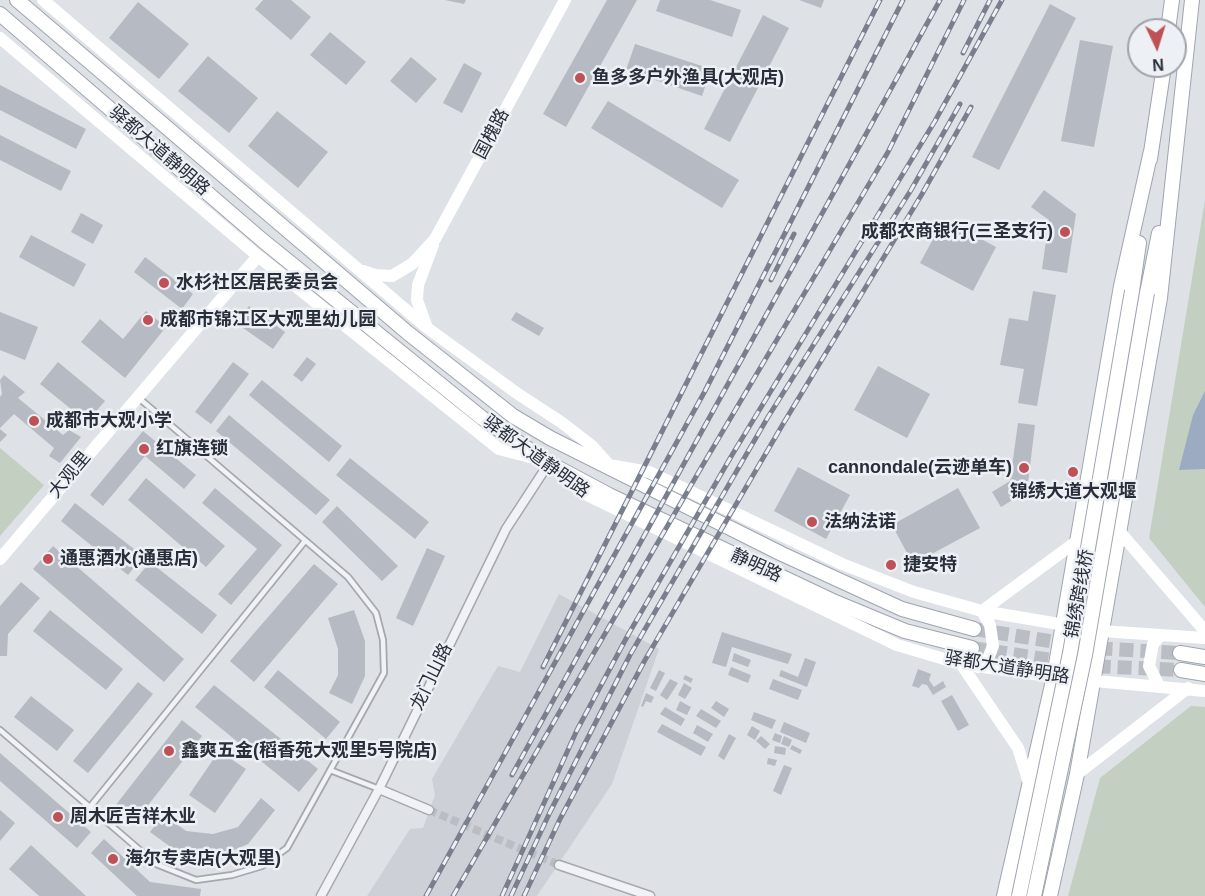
<!DOCTYPE html>
<html>
<head>
<meta charset="utf-8">
<style>
  body { margin:0 }
  #map { position:relative; width:1205px; height:896px; overflow:hidden; background:#dee1e6; font-family:Arial,sans-serif }
  canvas { display:block }
  .north { position:absolute; left:1127px; top:18px; width:60px; height:60px; box-sizing:border-box; background:#edf0f4; border:2px solid #9fa2aa; border-radius:50%; rotate:176deg; font-size:16px; font-weight:700; line-height:24px; text-align:center; color:#292e3b }
  .north::after { content:''; display:block; margin:auto; width:21px; height:27px; background:#be5156; clip-path:polygon(50% 0,100% 100%,50% 72%,0 100%) }
</style>
</head>
<body>
<div id="map">
<canvas width="1205" height="896"></canvas>
<div class="north">N</div>
</div>
<script>
const c = document.querySelector('canvas').getContext('2d');
c.lineJoin = 'round';
function fillPath(path, color) {
  c.fillStyle = color;
  c.fill(path, 'evenodd');
}
function poly(rows) {
  const path = new Path2D();
  for (const r of rows) {
    path.moveTo(r[0], r[1]);
    for (let i = 2; i < r.length; i += 2) path.lineTo(r[i], r[i + 1]);
  }
  return path;
}
function strokePath(path, color, width, dash) {
  c.strokeStyle = color;
  c.lineWidth = width;
  c.lineCap = dash ? 'butt' : 'round';
  c.setLineDash(dash || []);
  c.stroke(path);
}
function drawText(font, color, halo, rows, align = 'center') {
  c.font = font + ' Arial,"Noto Sans SC",sans-serif';
  c.lineWidth = 5;
  c.setLineDash([]);
  c.textBaseline = 'middle';
  c.strokeStyle = halo;
  c.fillStyle = color;
  for (const [text, x, y, turn = 0] of rows) {
    c.save();
    c.translate(x, y);
    c.rotate((+turn || 0) * Math.PI / 180);
    c.textAlign = isNaN(turn) ? turn : align;
    if (halo) c.strokeText(text, 0, 0);
    c.fillText(text, 0, 0);
    c.restore();
  }
}
const built = poly([
  [559,594,659,649,612,784,537,896,367,896,410,829,423,828,435,795,432,779,498,666,520,672]
]);
const green = poly([
  [1205,200,1205,607,1149,538],
  [0,448,44,485,0,536],
  [1191,706,1205,707,1205,896,1068,896,1100,778]
]);
const water = poly([
  [1205,391,1205,469,1179,470,1193,415]
]);
const building = poly([
  [263,0,291,0,311,17,291,40,255,9],
  [445,0,466,0,464,4],
  [607,0,637,0,566,127,543,114],
  [660,0,710,0,741,10,732,37,656,11],
  [799,0,824,0,821,8],
  [138,2,189,44,159,79,109,38],
  [1050,4,1076,18,999,170,972,157],
  [763,15,789,28,730,142,704,129],
  [330,32,366,62,346,85,310,55],
  [1080,40,1113,46,1094,147,1061,141],
  [635,44,711,69,702,96,626,70],
  [208,56,258,98,229,133,178,91],
  [411,57,437,79,416,103,390,81],
  [464,63,482,73,462,113,443,103],
  [0,85,86,129,76,149,0,110],
  [608,101,739,180,722,208,591,128],
  [277,111,328,152,298,188,248,146],
  [0,135,71,171,61,191,0,160],
  [1044,190,1076,214,1067,273,1042,269,1049,220,1031,207],
  [81,213,103,225,93,244,71,232],
  [944,219,996,247,973,291,920,263],
  [31,235,86,264,74,287,19,257],
  [145,257,193,294,182,309,134,272],
  [1033,291,1056,295,1037,406,1018,403,1024,369,1000,365,1009,318,1028,321],
  [249,306,285,332,273,349,236,323],
  [146,311,166,327,125,378,81,342,100,319,123,339],
  [0,312,38,327,25,360,0,350],
  [516,312,544,328,539,336,511,320],
  [307,357,316,364,302,382,293,375],
  [58,362,105,401,87,422,40,384],
  [233,362,249,374,211,424,195,412],
  [878,366,930,394,907,438,854,410],
  [4,375,25,392,18,398,63,435,69,430,81,437,60,463,49,456,54,448,14,414,0,428,0,397,2,394,0,380],
  [262,380,342,446,329,462,249,395],
  [229,415,330,500,316,515,216,431],
  [1018,423,1035,425,1027,491,1001,507,992,492,1010,481],
  [0,429,7,435,0,442],
  [143,431,196,475,184,489,145,456,103,506,90,495],
  [350,458,429,522,415,539,336,475],
  [798,467,850,495,826,539,774,511],
  [146,478,225,546,206,567,128,500],
  [215,488,282,545,231,605,218,594,257,549,202,503],
  [958,488,980,528,913,564,892,525],
  [75,503,143,556,128,575,61,521],
  [337,506,398,566,382,581,322,522],
  [53,546,184,659,164,682,33,569],
  [427,548,445,556,413,626,396,618],
  [150,562,217,615,202,634,135,580],
  [314,564,338,584,254,682,230,661],
  [21,582,40,598,8,634,7,656,0,656,0,606],
  [50,610,123,669,106,690,33,631],
  [354,610,365,641,365,676,352,704,329,693,338,675,338,649,328,618],
  [722,632,792,654,788,664,732,647,726,667,712,663],
  [734,653,751,660,748,667,732,661],
  [805,658,816,662,807,687,779,676,781,670,798,677],
  [731,667,751,675,748,683,728,675],
  [918,669,931,674,929,680,934,687,943,681,946,687,933,695,927,685,922,684,919,688,912,686],
  [278,670,340,722,326,739,264,687],
  [659,670,665,673,656,691,650,688],
  [685,675,693,679,691,683,683,679],
  [670,679,678,683,667,700,660,695],
  [773,679,802,690,798,700,769,689],
  [138,682,153,694,88,773,73,761],
  [684,683,692,688,685,699,678,695],
  [214,685,318,769,299,792,195,707],
  [646,693,654,697,651,703,646,701,643,707,641,706],
  [952,695,969,725,958,731,941,701],
  [31,696,74,730,57,751,14,717],
  [680,701,691,707,687,715,676,710],
  [716,701,729,709,724,717,711,708],
  [665,707,685,719,681,726,660,714],
  [701,709,721,721,716,728,696,716],
  [754,712,776,720,772,729,751,720],
  [182,720,202,736,135,822,115,806],
  [784,722,810,733,806,743,780,732],
  [662,724,706,747,701,756,657,732],
  [697,725,713,734,708,742,693,733],
  [752,726,760,731,755,740,747,735],
  [775,733,782,736,780,743,772,740],
  [729,734,736,738,724,760,718,756],
  [761,736,770,744,765,749,756,741],
  [784,736,792,740,789,747,781,744],
  [792,745,802,750,800,754,790,749],
  [775,746,786,748,785,755,774,753],
  [219,751,246,769,215,813,189,795],
  [0,753,91,832,77,848,0,781],
  [768,758,777,760,775,766,767,764],
  [784,765,792,768,781,795,773,791],
  [261,798,275,810,248,844,215,858,179,853,150,832,164,814,186,831,213,834,238,827],
  [0,810,15,823,0,841],
  [104,839,150,882,201,889,200,896,137,896,91,853],
  [31,845,86,896,39,896,9,869]
]);
const streetTunnel = poly([
  [429,810,559,865]
]);
const primaryTunnel = poly([
  [974,629,1093,648,1180,653],
  [972,648,1091,666,1181,670]
]);
const lane = poly([
  [0,730,156,864,196,880,232,875,262,866,287,848,384,673,383,640,376,613,348,577,140,399],
  [330,770,379,789],
  [90,807,305,541]
]);
const street = poly([
  [379,789,429,810],
  [559,865,650,896],
  [321,896,379,789,506,529,549,463]
]);
const secondary = poly([
  [43,0,426,327,518,394,561,422,592,446,609,465,649,472,842,564,914,592,982,611,1101,631,1205,638],
  [0,38,258,256,499,449,541,460],
  [363,271,375,275,392,276,412,264,435,239,565,0],
  [426,325,417,300,418,285,433,245],
  [558,471,581,492,897,645,961,664,1063,678],
  [1119,531,1205,631],
  [0,559,258,256],
  [961,664,1018,748,1029,783],
  [978,667,987,661,993,646,990,625,982,611,1077,541],
  [1084,680,1205,691],
  [1159,686,1149,666,1153,644,1160,636],
  [1077,774,1188,688]
]);
const primary = poly([
  [17,0,408,333,513,416,550,438,782,554,902,609,974,629],
  [0,14,262,240,482,418,549,463,609,495,835,602,905,631,972,648],
  [1168,30,1172,0],
  [1150,159,1164,66],
  [1132,291,1139,243],
  [1147,293,1159,233],
  [1180,653,1205,657],
  [1181,670,1205,674],
  [1004,896,1054,676,1121,286,1151,151],
  [1050,896,1077,774,1160,298,1192,0]
]);
const rail = poly([
  [963,53,990,0],
  [771,280,794,234],
  [543,667,880,0],
  [512,775,940,0],
  [426,896,705,391,903,0],
  [453,896,701,468,888,152,964,0],
  [502,896,577,730,628,635,732,455,935,121,1002,0],
  [511,896,550,812,630,655,768,417,911,190,960,104],
  [524,896,560,819,645,660,783,424,922,194,971,107]
]);
const primaryBridge = poly([
  [1019,896,1070,653,1132,291],
  [1034,896,1085,655,1147,293]
]);
const markers = [
  [580,78,6,"#be5156"],
  [1065,232,6,"#be5156"],
  [164,283,6,"#be5156"],
  [148,320,6,"#be5156"],
  [34,421,6,"#be5156"],
  [144,449,6,"#be5156"],
  [1024,468,6,"#be5156"],
  [1073,472,6,"#be5156"],
  [812,522,6,"#be5156"],
  [48,559,6,"#be5156"],
  [891,565,6,"#be5156"],
  [169,751,6,"#be5156"],
  [58,817,6,"#be5156"],
  [113,859,6,"#be5156"]
];
const poiNames = [
  ["鱼多多户外渔具(大观店)",592,78],
  ["成都农商银行(三圣支行)",1053,232,"right"],
  ["水杉社区居民委员会",176,283],
  ["成都市锦江区大观里幼儿园",160,320],
  ["成都市大观小学",46,421],
  ["红旗连锁",156,449],
  ["cannondale(云迹单车)",1012,468,"right"],
  ["锦绣大道大观堰",1073,492,"center"],
  ["法纳法诺",824,522],
  ["通惠酒水(通惠店)",60,559],
  ["捷安特",903,565],
  ["鑫爽五金(稻香苑大观里5号院店)",181,751],
  ["周木匠吉祥木业",70,817],
  ["海尔专卖店(大观里)",125,859]
];
const streetNames = [
  ["国槐路",492,134,-62],
  ["驿都大道静明路",159,151,41],
  ["驿都大道静明路",536,457,36],
  ["大观里",70,475,-50],
  ["静明路",756,566,25],
  ["锦绣跨线桥",1080,594,-80],
  ["驿都大道静明路",1007,668,9],
  ["龙门山路",432,677,-64]
];
fillPath(built, '#cdd0d7');
fillPath(green, '#c3cfc0');
fillPath(water, '#9dabc2');
fillPath(building, '#b6bac2');
strokePath(streetTunnel, '#babdc4', 8, [8, 4]);
strokePath(primaryTunnel, '#babdc4', 14, [14, 7]);
strokePath(lane, '#a4a8af', 8);
strokePath(street, '#a4a8af', 11);
strokePath(primary, '#9fa4b0', 16);
strokePath(lane, '#f1f2f5', 4.5);
strokePath(street, '#f1f2f5', 8);
strokePath(secondary, '#fff', 12);
strokePath(primary, '#fff', 14);
strokePath(rail, '#7a7f8e', 5);
strokePath(rail, '#edf0f4', 3, [9]);
strokePath(primaryBridge, '#9fa4b0', 16, []);
strokePath(primaryBridge, '#fff', 14);
for (const [x, y, r, color] of markers) {
  const dot = new Path2D();
  dot.arc(x, y, r, 0, 2 * Math.PI);
  c.fillStyle = color;
  c.fill(dot);
  strokePath(dot, '#edf0f4', 2);
}
drawText('bold 18px', '#292e3b', '#edf0f4', poiNames, 'left');
drawText('18px', '#292e3b', '#edf0f4', streetNames);
</script>
</body>
</html>
